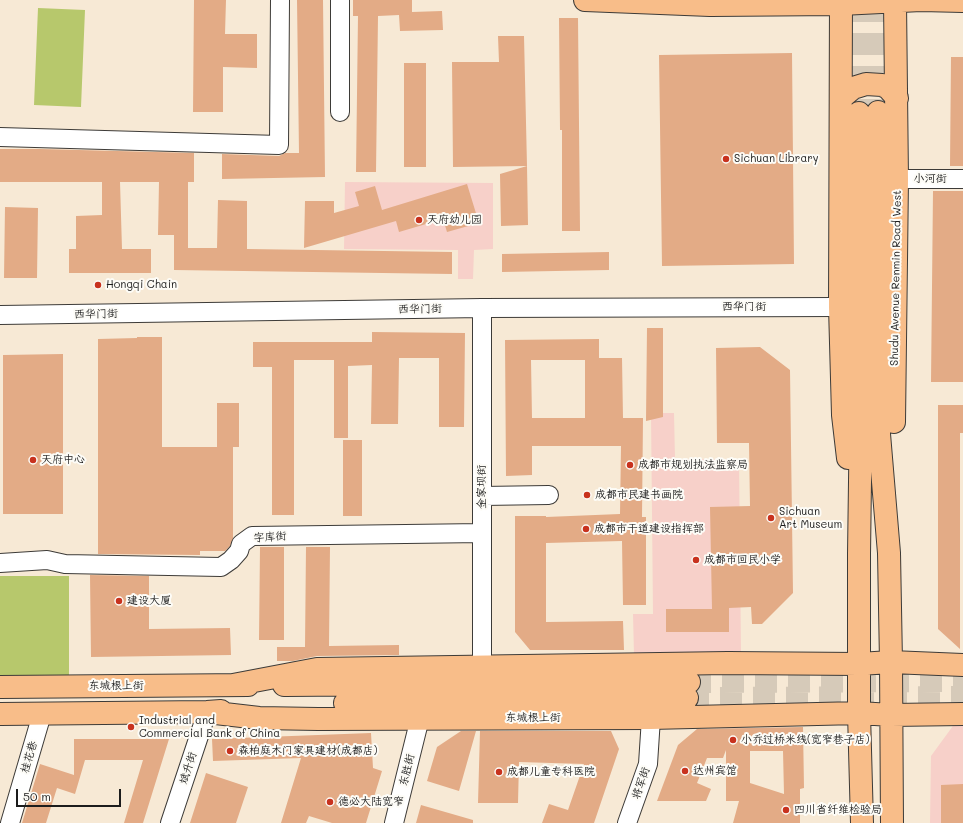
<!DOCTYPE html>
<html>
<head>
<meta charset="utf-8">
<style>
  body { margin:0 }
  #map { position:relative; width:963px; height:823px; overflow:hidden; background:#f7e9d5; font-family:Mali,sans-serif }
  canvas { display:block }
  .scale { position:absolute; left:16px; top:789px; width:105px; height:18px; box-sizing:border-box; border:2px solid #1c1c1c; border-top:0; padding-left:5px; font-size:12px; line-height:14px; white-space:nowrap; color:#1c1c1c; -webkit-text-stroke:3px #fdfcf7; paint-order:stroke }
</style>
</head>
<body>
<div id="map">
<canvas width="963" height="823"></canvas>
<div class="scale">50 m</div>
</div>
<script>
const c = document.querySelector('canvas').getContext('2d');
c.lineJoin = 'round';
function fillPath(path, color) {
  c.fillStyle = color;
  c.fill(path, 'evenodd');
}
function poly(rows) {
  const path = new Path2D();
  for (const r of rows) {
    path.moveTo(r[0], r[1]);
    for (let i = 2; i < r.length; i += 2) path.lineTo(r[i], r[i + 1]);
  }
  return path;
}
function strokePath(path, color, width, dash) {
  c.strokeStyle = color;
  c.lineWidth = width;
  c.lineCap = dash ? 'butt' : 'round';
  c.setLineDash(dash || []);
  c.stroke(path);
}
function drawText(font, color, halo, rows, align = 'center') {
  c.font = font + ' Mali,"LXGW WenKai TC",sans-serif';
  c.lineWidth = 4;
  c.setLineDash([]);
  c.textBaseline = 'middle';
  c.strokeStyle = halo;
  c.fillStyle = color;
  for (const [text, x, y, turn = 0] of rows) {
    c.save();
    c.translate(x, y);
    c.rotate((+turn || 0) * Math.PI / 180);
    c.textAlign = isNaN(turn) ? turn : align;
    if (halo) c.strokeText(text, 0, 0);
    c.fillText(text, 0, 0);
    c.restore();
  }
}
const built = poly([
  [345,182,493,183,493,249,474,250,473,279,458,279,458,250,344,249],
  [651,413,674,413,675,459,739,459,741,654,634,655,633,614,653,614],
  [958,719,963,719,963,823,930,823,931,756]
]);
const green = poly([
  [38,8,85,10,81,107,34,105],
  [0,576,69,576,69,676,0,676]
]);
const building = poly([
  [194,0,226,0,225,34,257,34,257,68,223,67,223,112,193,112],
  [297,0,323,0,325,177,222,179,222,154,279,156,285,153,299,153],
  [353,0,412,0,412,12,442,11,443,30,400,31,399,15,378,16,376,172,356,172,358,16,353,16],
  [559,18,578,18,580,231,562,231,562,130,560,130],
  [498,36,524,36,527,166,453,167,452,62,499,62],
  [792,53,794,264,662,266,659,55],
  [951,57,963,57,963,166,950,166],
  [404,63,426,63,426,167,404,167],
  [0,149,40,149,194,153,194,182,188,182,188,248,217,248,218,200,247,201,247,249,452,252,452,274,174,270,174,235,158,235,159,182,120,182,122,249,151,249,151,273,69,273,69,249,76,249,76,216,102,215,102,182,0,182],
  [527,166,528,225,501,226,500,174],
  [467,184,479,223,447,232,443,219,399,232,396,221,304,248,305,201,334,201,334,213,359,206,355,192,375,186,382,210],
  [933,191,963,191,963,382,931,382],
  [5,207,38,208,37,278,4,278],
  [609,252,609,270,502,272,502,254],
  [647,328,663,328,663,417,646,421],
  [372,332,465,333,464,427,439,427,439,358,399,358,398,424,371,424,372,365,348,366,348,438,334,438,334,360,294,360,294,515,272,515,272,367,253,367,253,342,372,342],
  [137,337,162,337,162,447,217,447,217,403,239,403,239,447,233,447,233,539,230,546,225,551,200,551,200,555,98,554,98,339,137,338],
  [599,339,599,358,622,358,623,418,643,418,642,517,646,517,646,605,623,605,622,541,546,543,546,622,623,621,624,650,530,650,515,632,515,516,546,516,546,517,620,514,621,446,532,446,532,475,506,476,505,340],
  [531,360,585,360,585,418,532,418],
  [760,347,790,370,793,593,762,624,752,624,751,607,729,608,729,632,666,632,666,609,712,609,710,507,750,506,749,443,717,443,716,348],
  [63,354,63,514,3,514,3,355],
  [938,405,963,405,963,433,960,433,960,649,938,629],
  [343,440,362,440,362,516,343,516],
  [260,547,284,547,284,640,259,640],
  [306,547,330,547,329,646,399,645,399,655,317,656,293,661,277,661,277,647,305,647],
  [90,575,149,576,149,629,230,628,231,655,91,657],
  [803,727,804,788,800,789,800,823,733,823,739,801,726,801,726,750,723,758,707,758,697,783,711,789,706,801,657,801,678,745,697,729],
  [750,751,783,751,784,794,750,783],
  [461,731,476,731,459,791,427,781,437,747],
  [480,731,611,731,619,749,594,823,542,823,549,804,568,810,584,764,519,762,518,803,478,803],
  [371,733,373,768,382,771,366,823,332,823,309,816,306,823,281,823,301,758,213,761,212,739],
  [74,739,169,739,143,823,124,823,143,760,85,760,75,794,57,788,46,823,22,823,40,764,74,775],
  [206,773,248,787,236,823,190,823],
  [963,784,963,823,941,823,941,785],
  [421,805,473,820,473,823,416,823]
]);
const majorTunnel = poly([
  [859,0,859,113],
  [878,0,878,112],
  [689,682,963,681],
  [687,698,963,697]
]);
const minor = poly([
  [340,0,340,112],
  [0,137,279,145,280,0],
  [897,179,963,179],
  [482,308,482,666],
  [0,315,482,308,840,307],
  [482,496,549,495],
  [0,563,47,560,65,564,221,567,231,560,239,551,241,544,252,536,482,533],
  [10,823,42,714],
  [170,823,207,712],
  [394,823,420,718],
  [627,823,648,764,651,718]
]);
const major = poly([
  [585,0,710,5,841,4,921,0,963,1],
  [841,0,840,307,843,415,848,458],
  [841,98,853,88,866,84,882,85,888,88,897,98],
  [878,112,879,434,889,553,891,662,892,823],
  [859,113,861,409,859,554,859,713,862,823],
  [894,422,897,179,895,2],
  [233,685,317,669,728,663,859,664,891,662,963,665],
  [284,685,689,682],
  [0,687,248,685],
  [345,703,687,698],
  [207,712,259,718,318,719,651,718,859,713,891,715,963,714],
  [0,714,207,712,221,711]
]);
const markers = [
  [726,159,4,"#c8321e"],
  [419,220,4,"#c8321e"],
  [98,285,4,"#c8321e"],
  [33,460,4,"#c8321e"],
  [630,465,4,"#c8321e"],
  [587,495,4,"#c8321e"],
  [771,518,4,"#c8321e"],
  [586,529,4,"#c8321e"],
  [696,560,4,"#c8321e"],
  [119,601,4,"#c8321e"],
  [131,727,4,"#c8321e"],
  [733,740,4,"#c8321e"],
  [230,751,4,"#c8321e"],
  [685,771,4,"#c8321e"],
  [499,772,4,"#c8321e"],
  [330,802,4,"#c8321e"],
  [786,810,4,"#c8321e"]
];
const poiNames = [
  ["Sichuan Library",734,159],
  ["天府幼儿园",427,220],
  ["Hongqi Chain",106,285],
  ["天府中心",41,460],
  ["成都市规划执法监察局",638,465],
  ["成都市民建书画院",595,495],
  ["Sichuan",779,512],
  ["Art Museum",779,525],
  ["成都市干道建设指挥部",594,529],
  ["成都市回民小学",704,560],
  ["建设大厦",127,601],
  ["Industrial and",139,721],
  ["Commercial Bank of China",139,734],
  ["小乔过桥米线(宽窄巷子店)",741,740],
  ["森柏庭木门家具建材(成都店)",238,751],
  ["达州宾馆",693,771],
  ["成都儿童专科医院",507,772],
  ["德必大陆宽窄",338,802],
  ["四川省纤维检验局",794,810]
];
const streetNames = [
  ["小河街",930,179],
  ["Shudu Avenue Renmin Road West",896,278,-89],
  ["西华门街",744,307],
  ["西华门街",420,309,-1],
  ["西华门街",96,314,-1],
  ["金家坝街",482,487,-90],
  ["字库街",270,537,-4],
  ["东城根上街",116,686],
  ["东城根上街",533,718],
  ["桂花巷",29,757,-73],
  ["斌升街",188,768,-72],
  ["东胜街",407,770,-76],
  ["将军街",641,783,-71]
];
fillPath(built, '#f7d0c9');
fillPath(green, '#b7c86c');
fillPath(building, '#e3ab86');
strokePath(majorTunnel, '#d6cab9', 22, [22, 11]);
strokePath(minor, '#3d3b38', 20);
strokePath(major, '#3d3b38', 24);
strokePath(minor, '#fff', 18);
strokePath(major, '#f8bd89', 22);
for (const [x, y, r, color] of markers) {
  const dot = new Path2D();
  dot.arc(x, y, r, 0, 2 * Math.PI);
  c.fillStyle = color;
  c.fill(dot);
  strokePath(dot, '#fdfcf7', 1.5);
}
drawText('11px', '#1c1c1c', '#fdfcf7', poiNames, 'left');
drawText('11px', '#1c1c1c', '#fdfcf7', streetNames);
</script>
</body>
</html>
